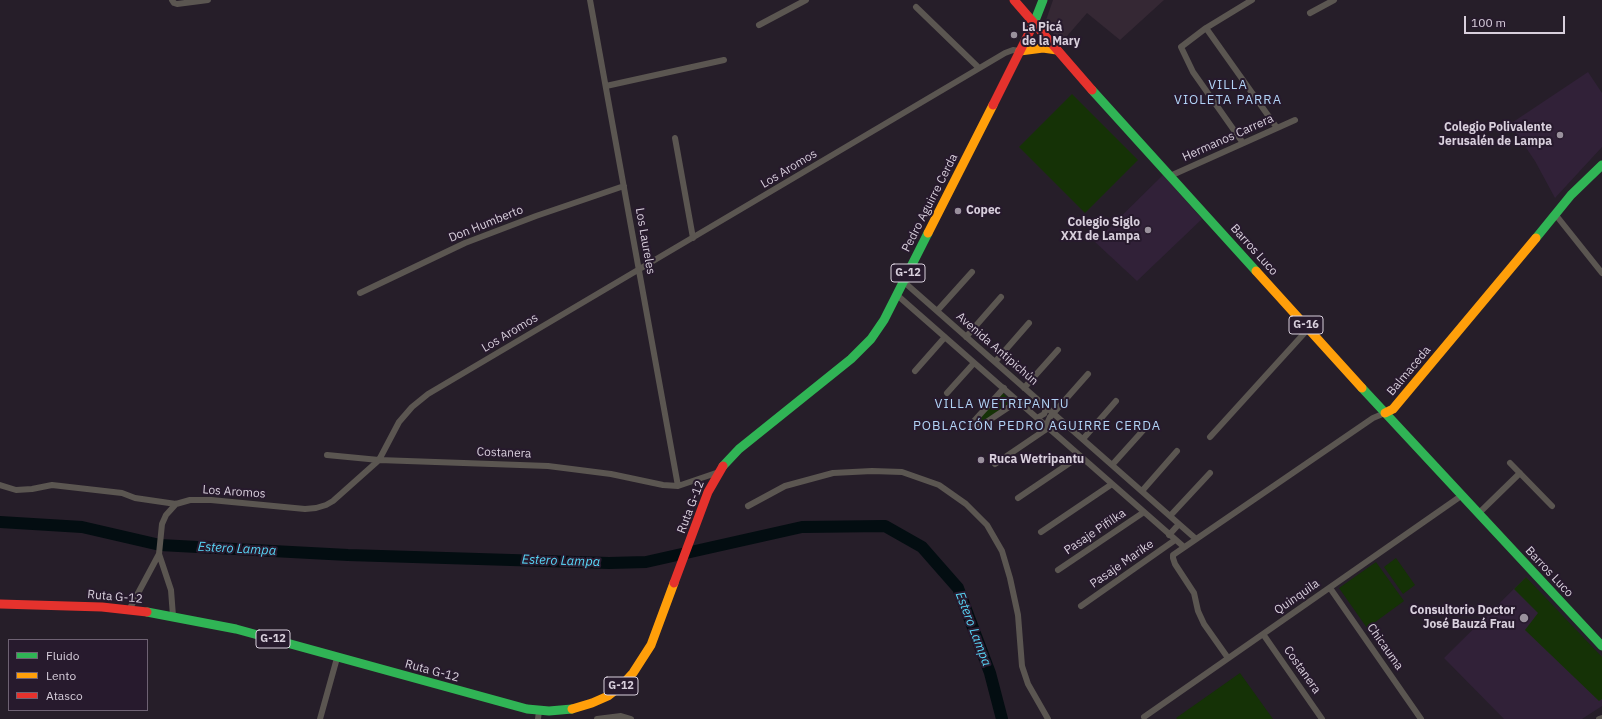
<!DOCTYPE html>
<html>
<head>
<meta charset="utf-8">
<style>
  body { margin:0 }
  #map { position:relative; width:1602px; height:719px; overflow:hidden; background:#261e29; font-family:"IBM Plex Sans",sans-serif }
  canvas { display:block }
  .legend { position:absolute; left:8px; top:639px; width:140px; height:72px; box-sizing:border-box; background:#271a2d; border:1px solid #6e6273; margin:0; padding:5px 7px; list-style:none; font-size:12px; color:#d8cfdc }
  .legend li { display:flex; align-items:center; gap:8px; height:20px }
  .legend b { width:20px; border:1px solid #6e6273 }
  .scale { position:absolute; left:1464px; top:16px; width:101px; height:18px; box-sizing:border-box; border:2px solid #d8cfdc; border-top:0; padding-left:5px; font-size:12px; line-height:14px; white-space:nowrap; color:#d8cfdc; -webkit-text-stroke:3px #271a2d; paint-order:stroke }
</style>
</head>
<body>
<div id="map">
<canvas width="1602" height="719"></canvas>
<ul class="legend">
<li><b style="height:5px;background:#30b455"></b>Fluido</li>
<li><b style="height:5px;background:#ff9f0a"></b>Lento</li>
<li><b style="height:5px;background:#e5322d"></b>Atasco</li>
</ul>
<div class="scale">100 m</div>
</div>
<script>
const c = document.querySelector('canvas').getContext('2d');
c.lineJoin = 'round';
function fillPath(path, color) {
  c.fillStyle = color;
  c.fill(path, 'evenodd');
}
function poly(rows) {
  const path = new Path2D();
  for (const r of rows) {
    path.moveTo(r[0], r[1]);
    for (let i = 2; i < r.length; i += 2) path.lineTo(r[i], r[i + 1]);
  }
  return path;
}
function strokePath(path, color, width, dash) {
  c.strokeStyle = color;
  c.lineWidth = width;
  c.lineCap = dash ? 'butt' : 'round';
  c.setLineDash(dash || []);
  c.stroke(path);
}
function drawText(font, color, halo, rows, align = 'center') {
  c.font = font + ' "IBM Plex Sans",sans-serif';
  c.lineWidth = 4;
  c.setLineDash([]);
  c.textBaseline = 'middle';
  c.strokeStyle = halo;
  c.fillStyle = color;
  for (const [text, x, y, turn = 0] of rows) {
    c.save();
    c.translate(x, y);
    c.rotate((+turn || 0) * Math.PI / 180);
    c.textAlign = isNaN(turn) ? turn : align;
    if (halo) c.strokeText(text, 0, 0);
    c.fillText(text, 0, 0);
    c.restore();
  }
}
const commercial = poly([
  [1053,0,1164,0,1120,40,1087,13,1061,43,1045,23]
]);
const built = poly([
  [1588,72,1602,93,1602,147,1555,198,1535,161,1510,124],
  [1163,175,1202,219,1137,281,1095,242],
  [1526,577,1602,658,1602,706,1582,719,1504,719,1444,658]
]);
const green = poly([
  [1072,94,1138,160,1085,213,1019,147],
  [1003,393,1012,402,980,424,976,422],
  [1396,558,1415,585,1403,594,1384,567],
  [1376,562,1404,601,1367,628,1339,588],
  [1526,577,1602,657,1602,699,1599,701,1525,630,1538,613,1514,589],
  [1240,673,1273,719,1177,719,1176,718]
]);
const river = poly([
  [0,522,82,527,160,545,348,555,609,563,646,562,802,527,885,526,922,547,958,588,990,673,1002,719]
]);
const street = poly([
  [172,0,174,3,177,4,208,0],
  [590,0,678,486],
  [916,7,979,68],
  [1310,13,1334,0],
  [759,25,806,0],
  [1206,28,1277,128],
  [606,86,724,60],
  [675,138,693,238],
  [1243,143,1193,72,1181,47,1206,28,1252,0],
  [1170,176,1295,120],
  [1555,214,1602,273],
  [904,282,1196,539],
  [360,293,465,243,536,216,624,186],
  [897,295,1184,547],
  [937,311,972,272],
  [966,337,1001,297],
  [995,362,1029,323],
  [915,371,945,337],
  [1004,388,974,421,973,424,974,427,979,427,1018,401],
  [1024,388,1058,350],
  [947,393,974,363],
  [1037,418,1044,414,1047,407],
  [1046,426,1050,417,1088,374],
  [1210,437,1309,328],
  [1083,439,1116,401],
  [327,455,379,460,548,466,611,474,663,485,678,486,719,472],
  [1510,463,1552,506],
  [995,464,1048,428],
  [1112,465,1147,426],
  [0,485,16,490,32,489,52,485,122,493,135,498,176,504,190,500,211,500,305,509,316,508,326,505,333,501,379,460,399,422,412,407,428,394,1005,53,1013,50,1020,51],
  [1142,491,1177,451],
  [1018,498,1080,456],
  [748,506,785,486,833,473,872,471,902,472,939,485,966,504,987,525,1002,551,1010,578,1018,615,1022,666,1028,684,1048,719],
  [1478,514,1520,473],
  [1170,516,1210,473],
  [1041,532,1112,484],
  [1169,535,1179,524],
  [1058,570,1144,512],
  [1330,588,1421,719],
  [1081,606,1175,540],
  [129,610,159,554],
  [173,616,171,590,159,554,162,524,166,515,176,504],
  [1263,634,1322,719],
  [1228,658,1204,624,1198,611,1194,593,1175,564,1173,558,1173,555,1373,418,1385,413],
  [1144,717,1461,496],
  [320,719,337,658],
  [538,719,539,711],
  [597,719,621,716,631,719],
  [1599,719,1602,718]
]);
const fast = poly([
  [1034,23,1043,0],
  [1092,90,1256,271],
  [1536,238,1571,195,1602,165],
  [1362,388,1602,646],
  [723,466,739,449,851,359,871,339,884,320,928,233],
  [147,612,236,629,527,709,549,711,572,709]
]);
const slow = poly([
  [1020,51,1043,48,1057,50],
  [928,233,993,105],
  [1256,271,1362,388],
  [1385,413,1393,409,1536,238],
  [572,709,592,703,608,696,622,685,633,673,651,645,674,583]
]);
const jam = poly([
  [1014,0,1092,90],
  [993,105,1034,23],
  [674,583,708,492,723,466],
  [0,604,102,607,147,612]
]);
const markers = [
  [1014,35,4,"#9a919d"],
  [1560,135,4,"#9a919d"],
  [958,211,4,"#9a919d"],
  [1148,230,4,"#9a919d"],
  [981,460,4,"#9a919d"],
  [1524,618,5,"#9a919d"]
];
const shields = [
  [908,273,34],
  [1306,325,34],
  [273,639,34],
  [621,686,34]
];
const shieldNames = [
  ["G-12",908,273],
  ["G-16",1306,325],
  ["G-12",273,639],
  ["G-12",621,686]
];
const poiNames = [
  ["La Picá",1022,28],
  ["de la Mary",1022,42],
  ["Colegio Polivalente",1552,128,"right"],
  ["Jerusalén de Lampa",1552,142,"right"],
  ["Copec",966,211],
  ["Colegio Siglo",1140,223,"right"],
  ["XXI de Lampa",1140,237,"right"],
  ["Ruca Wetripantu",989,460],
  ["Consultorio Doctor",1515,611,"right"],
  ["José Bauzá Frau",1515,625,"right"]
];
const streetNames = [
  ["Hermanos Carrera",1228,138,-24],
  ["Los Aromos",789,169,-31],
  ["Pedro Aguirre Cerda",930,203,-63],
  ["Don Humberto",486,224,-22],
  ["Los Laureles",645,241,80],
  ["Barros Luco",1254,250,48],
  ["Los Aromos",510,333,-31],
  ["Avenida Antipichún",997,349,41],
  ["Balmaceda",1409,371,-50],
  ["Costanera",504,453,2],
  ["Los Aromos",234,492,4],
  ["Ruta G-12",691,507,-69],
  ["Pasaje Pifilka",1095,532,-34],
  ["Pasaje Marike",1122,564,-35],
  ["Barros Luco",1549,572,47],
  ["Ruta G-12",115,597,5],
  ["Quinquila",1297,597,-35],
  ["Chicauma",1385,647,55],
  ["Costanera",1302,670,55],
  ["Ruta G-12",432,671,15]
];
const neighbourhoodNames = [
  ["VILLA",1228,85],
  ["VIOLETA PARRA",1228,100],
  ["VILLA WETRIPANTU",1002,404],
  ["POBLACIÓN PEDRO AGUIRRE CERDA",1037,426]
];
const waterNames = [
  ["Estero Lampa",237,549,3],
  ["Estero Lampa",561,561,2],
  ["Estero Lampa",973,629,69]
];
fillPath(commercial, '#352834');
fillPath(built, '#312138');
fillPath(green, '#153206');
strokePath(river, '#030d11', 12);
strokePath(street, '#5b5651', 6);
strokePath(fast, '#30b455', 9);
strokePath(slow, '#ff9f0a', 9);
strokePath(jam, '#e5322d', 9);
for (const [x, y, r, color] of markers) {
  const dot = new Path2D();
  dot.arc(x, y, r, 0, 2 * Math.PI);
  c.fillStyle = color;
  c.fill(dot);
  strokePath(dot, '#271a2d', 1.5);
}
for (const [x, y, w] of shields) {
  const box = new Path2D();
  box.roundRect(x - w / 2, y - 9, w, 18, 3);
  c.fillStyle = '#271a2d';
  c.fill(box);
  strokePath(box, '#d8cfdc', 1);
}
drawText('bold 11px', '#d8cfdc', null, shieldNames);
drawText('bold 12px', '#d8cfdc', '#271a2d', poiNames, 'left');
drawText('12px', '#d8cfdc', '#271a2d', streetNames);
c.letterSpacing = '1px';
drawText('13px', '#b1d3f5', '#271a2d', neighbourhoodNames);
c.letterSpacing = '0px';
drawText('italic 13px', '#58d6f7', '#271a2d', waterNames);
</script>
</body>
</html>
